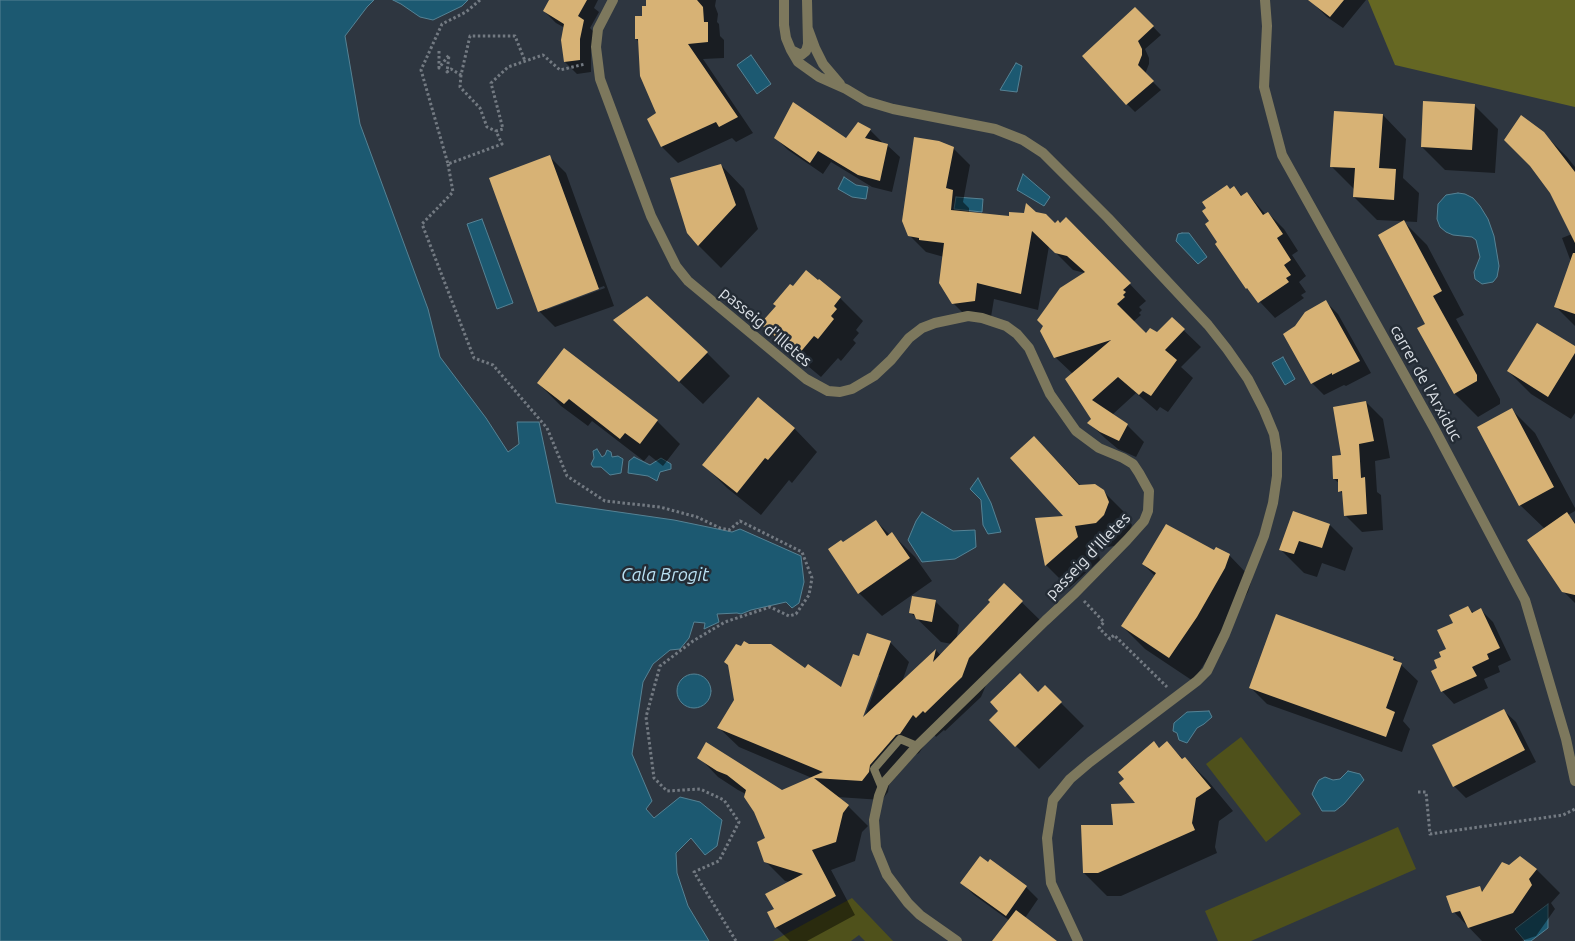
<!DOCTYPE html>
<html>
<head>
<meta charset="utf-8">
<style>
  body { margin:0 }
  canvas { display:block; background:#2e3640 }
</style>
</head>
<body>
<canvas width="1575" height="941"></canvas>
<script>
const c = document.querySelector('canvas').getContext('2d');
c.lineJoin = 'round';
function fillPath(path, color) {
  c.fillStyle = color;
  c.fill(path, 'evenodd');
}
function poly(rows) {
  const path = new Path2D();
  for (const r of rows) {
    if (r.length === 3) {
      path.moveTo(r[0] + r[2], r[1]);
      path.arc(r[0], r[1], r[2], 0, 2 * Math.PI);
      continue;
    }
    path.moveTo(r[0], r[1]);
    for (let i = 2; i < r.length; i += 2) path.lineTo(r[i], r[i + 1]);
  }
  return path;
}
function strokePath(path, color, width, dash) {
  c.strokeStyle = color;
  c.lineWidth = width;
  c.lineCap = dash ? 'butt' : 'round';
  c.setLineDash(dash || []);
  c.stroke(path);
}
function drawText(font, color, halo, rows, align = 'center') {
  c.font = font + ' Ubuntu,sans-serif';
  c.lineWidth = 5;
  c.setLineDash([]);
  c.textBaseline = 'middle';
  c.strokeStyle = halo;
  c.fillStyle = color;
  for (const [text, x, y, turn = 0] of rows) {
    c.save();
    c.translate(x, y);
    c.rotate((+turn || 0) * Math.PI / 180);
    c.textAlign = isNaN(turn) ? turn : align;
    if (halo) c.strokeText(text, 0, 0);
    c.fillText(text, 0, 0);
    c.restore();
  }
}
const green = poly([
  [1241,737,1301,814,1266,842,1206,764],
  [1398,827,1416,869,1251,941,1218,941,1205,911],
  [852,898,893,941,865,941,859,935,851,941,773,941]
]);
const forest = poly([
  [1368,0,1575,0,1575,107,1395,65]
]);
const water = poly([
  [0,0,374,0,367,7,345,36,360,124,428,309,440,357,486,418,508,452,519,444,517,422,539,422,556,503,674,520,732,532,740,529,801,556,804,582,799,603,792,608,786,602,751,610,741,614,737,613,717,614,719,622,704,629,705,623,694,622,689,638,680,649,670,650,653,664,643,682,632,754,652,801,646,809,654,818,680,797,700,802,722,820,717,846,705,855,691,838,676,853,677,873,688,906,709,941,0,941,0,0],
  [393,0,468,0,462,6,433,20,420,17,401,4,393,0],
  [751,55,771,84,757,94,737,65,751,55],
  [1016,63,1022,66,1017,92,1000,90,1016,63],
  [1023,174,1050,197,1044,206,1017,190,1023,174],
  [844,177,856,185,868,187,866,199,852,197,838,189,844,177],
  [1458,193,1465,194,1473,198,1480,206,1488,219,1494,236,1499,266,1497,277,1493,282,1482,284,1475,279,1474,272,1480,257,1476,240,1472,237,1453,235,1446,232,1440,227,1437,219,1438,204,1446,195,1458,193],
  [956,197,983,199,982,212,954,209,956,197],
  [482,219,513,303,497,309,467,224,482,219],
  [1182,233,1189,233,1207,257,1198,264,1176,241,1178,234,1182,233],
  [1283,357,1295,379,1285,385,1272,363,1283,357],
  [597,449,602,457,605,455,607,450,611,452,612,457,618,456,623,459,621,473,610,475,601,467,593,467,591,464,594,458,593,451,597,449],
  [634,457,650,465,661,458,671,464,671,469,660,472,657,481,648,476,628,473,629,461,634,457],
  [978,478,991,503,1001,532,988,534,983,525,981,500,970,489,978,478],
  [922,512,953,531,975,530,976,547,955,559,922,562,908,540,916,521,922,512],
  [694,691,17],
  [1209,711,1212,717,1204,724,1197,728,1187,743,1179,740,1177,733,1173,731,1174,723,1187,712,1209,711],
  [1348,771,1360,774,1364,780,1344,804,1335,811,1322,811,1312,794,1316,785,1319,780,1325,777,1333,780,1340,779,1348,771],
  [1548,904,1548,928,1531,941,1525,941,1515,929,1548,904]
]);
const shadow = poly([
  [549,0,598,0,594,8,599,12,590,28,595,33,591,52,591,72,577,74,565,62,565,28,556,23,544,11],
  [647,0,716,0,715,6,718,14,717,22,719,24,720,36,724,40,724,58,703,59,753,133,736,142,732,138,678,163,662,147,649,120,658,114,639,42,636,39,647,7],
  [1319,0,1366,0,1343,28,1327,17,1315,5],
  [1135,8,1161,35,1145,49,1149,58,1149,64,1145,74,1161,90,1135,112,1127,104],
  [1475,106,1498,129,1495,173,1445,170,1422,147],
  [1383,115,1406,139,1403,178,1419,193,1417,222,1377,220,1354,197,1355,190,1331,166],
  [870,130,882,142,881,144,887,145,900,157,892,192,872,187,831,162,823,174,788,150,776,138,847,140],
  [1543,133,1567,157,1575,167,1575,326,1555,306,1571,262,1562,238,1572,234,1551,192,1530,165],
  [953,148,970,165,963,202,969,208,969,213,1010,218,1035,214,1055,224,1061,224,1083,235,1146,301,1139,307,1142,310,1139,313,1141,315,1133,322,1146,335,1157,334,1172,319,1201,347,1181,367,1193,378,1168,412,1160,407,1157,411,1136,393,1112,415,1127,425,1144,442,1136,457,1118,449,1106,439,1089,423,1093,419,1073,374,1055,357,1085,273,1073,270,1049,246,1038,310,994,299,991,317,970,320,953,303,944,257,926,252,909,235],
  [550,157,566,173,614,306,555,327,539,311],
  [604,286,605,288,546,310,546,307],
  [721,165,744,189,758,229,721,268,698,245],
  [1234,187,1242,196,1247,193,1266,215,1268,213,1284,229,1298,251,1292,255,1306,276,1299,282,1306,292,1301,295,1304,298,1275,318,1247,288,1230,190],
  [1404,222,1427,245,1464,315,1456,319,1500,399,1500,404,1478,417,1455,394,1419,328,1426,324],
  [840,298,863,321,856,330,859,333,853,340,856,343,841,361,838,358,821,377,785,347,762,324],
  [1326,302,1338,314,1371,373,1346,386,1344,385,1324,395,1312,383,1296,327],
  [638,343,707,353,730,376,703,404],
  [1575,348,1575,413,1571,419,1531,394,1508,371],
  [538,383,657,421,680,444,663,466,649,455,644,461,592,421,588,426,561,406],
  [1366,402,1383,419,1390,458,1375,461,1377,492,1381,495,1383,530,1362,532,1345,515,1344,495,1340,491,1339,483,1334,479],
  [1512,410,1535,433,1575,508,1575,511,1568,515,1575,522,1575,603,1563,591,1545,529,1520,505],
  [794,428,817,452,792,483,789,480,761,515,727,488,704,465],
  [1034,437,1081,486,1103,491,1127,515,1132,525,1127,538,1119,545,1098,549,1100,560,1069,588,1046,565,1066,517],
  [876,521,890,535,892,534,915,557,932,581,882,616,859,593,843,544],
  [1330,525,1353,548,1345,571,1322,563,1317,577,1304,573,1281,550],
  [1214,552,1229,555,1252,579,1248,592,1220,640,1193,681,1145,649,1122,626,1155,576,1143,564],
  [1004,585,1042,622,989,678,981,697,945,731,944,730,936,737,933,733,919,753,915,755,889,785,888,792,882,800,837,797,848,806,868,826,862,832,855,861,831,870,855,915,807,941,790,941,776,927,775,910,790,882,785,881,765,861,767,839,746,794,738,790,718,777,699,757,782,792,812,778,739,747,719,728,805,669,842,689,860,658,890,642,909,662,902,682,936,650,941,656,952,644,941,642,910,612,935,601,959,625,956,641,992,602],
  [877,675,880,675,862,724,860,723],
  [1468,608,1474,613,1481,610,1493,622,1511,660,1498,666,1500,672,1484,679,1488,688,1454,704,1442,691,1433,672,1439,668,1443,657,1447,649,1455,623],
  [1277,616,1394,658,1418,681,1403,721,1410,729,1402,752,1267,704,1251,688],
  [1045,687,1084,726,1039,769,1016,746,1038,693],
  [1503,710,1516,722,1536,762,1466,798,1454,786],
  [1154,742,1160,749,1167,743,1183,759,1185,758,1208,781,1233,811,1219,821,1215,847,1217,853,1121,896,1107,896,1084,873,1114,826,1137,805],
  [1520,858,1537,870,1560,893,1551,903,1555,909,1536,936,1521,941,1482,941,1454,912,1480,888,1484,892,1509,866],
  [962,883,1026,887,1038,899,1025,918,1053,941,1001,941,1010,921,974,895]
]);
const building = poly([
  [549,0,587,0,578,16,584,20,580,39,580,60,564,62,561,40,564,24,543,11],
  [646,0,697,0,703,7,704,22,708,22,708,42,688,44,738,117,719,127,716,122,661,147,647,119,656,113,640,76,638,39,635,39,635,16,642,16,642,6,646,6],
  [1308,0,1344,0,1330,17],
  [1135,7,1154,26,1138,41,1142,49,1142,55,1138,65,1154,81,1126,105,1082,56],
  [1423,101,1475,104,1472,150,1421,147],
  [793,102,846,138,858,122,871,129,865,138,888,144,880,181,858,175,818,151,810,163,774,138],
  [1334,111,1383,114,1379,168,1396,169,1394,200,1353,197,1355,168,1330,167],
  [1521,115,1544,132,1575,172,1575,243,1550,193,1530,166,1504,140],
  [914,137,939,141,954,147,946,188,953,190,951,210,1009,216,1009,212,1024,213,1026,203,1036,212,1046,214,1055,223,1058,220,1060,223,1066,217,1131,283,1123,290,1126,292,1123,295,1125,297,1117,304,1146,333,1150,328,1157,332,1172,317,1185,329,1165,350,1177,360,1151,396,1143,391,1139,395,1118,377,1092,400,1128,424,1119,441,1100,432,1087,423,1091,419,1065,379,1111,340,1054,358,1040,331,1043,326,1037,320,1060,288,1085,272,1067,256,1055,253,1032,231,1021,294,977,283,975,301,952,304,939,283,944,243,919,240,919,238,908,236,902,221],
  [550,155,599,289,538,312,489,178],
  [721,164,736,205,698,246,687,233,670,178],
  [1227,185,1230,189,1234,186,1241,196,1247,192,1263,215,1268,212,1283,234,1277,238,1291,260,1284,265,1291,275,1286,278,1289,282,1258,303,1247,288,1246,289,1215,244,1217,242,1205,224,1209,221,1202,211,1206,208,1202,202],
  [1404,220,1442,291,1433,296,1477,375,1477,381,1454,394,1417,328,1425,324,1378,235],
  [1573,253,1575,253,1575,314,1554,307],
  [806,270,818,280,819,279,841,297,834,306,837,309,831,316,834,319,818,339,814,336,798,355,760,324,776,306,773,304,790,284,793,286],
  [647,296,708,352,679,382,613,320],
  [1326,300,1360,361,1332,375,1332,373,1311,384,1283,334,1295,326,1305,312],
  [1537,323,1575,346,1575,353,1548,397,1507,371],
  [564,348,658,420,640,444,625,433,620,439,569,399,564,404,537,383],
  [758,397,795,428,768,460,765,458,737,493,702,465],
  [1366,401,1374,441,1359,444,1361,478,1365,477,1367,514,1344,516,1342,491,1338,492,1338,479,1333,479,1332,456,1341,455,1333,407],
  [1512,408,1554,487,1519,506,1477,427],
  [1034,436,1079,485,1095,484,1104,490,1109,502,1104,515,1096,523,1075,526,1078,537,1045,566,1035,518,1063,516,1010,458],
  [1293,511,1330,524,1322,548,1299,541,1294,554,1279,550],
  [1567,512,1575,524,1575,595,1562,592,1527,540],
  [876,520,887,536,892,532,910,558,858,594,828,549,841,540,843,542],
  [1166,524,1214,550,1216,547,1230,554,1225,568,1197,617,1169,658,1121,626,1156,573,1142,564],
  [1004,583,1023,601,969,658,962,677,925,713,923,711,916,718,913,715,900,734,896,735,870,765,869,772,862,781,814,778,849,805,843,813,836,842,812,850,836,896,775,928,767,912,774,909,765,894,803,874,764,862,757,842,765,838,754,812,744,797,746,790,727,775,717,771,697,758,706,742,782,790,823,772,717,728,734,700,728,665,724,662,736,644,741,646,744,641,749,644,771,644,805,668,808,664,841,687,853,654,859,656,867,633,891,641,863,717,936,649,933,662,990,602,988,600],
  [912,596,936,600,932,622,916,619,914,614,909,613],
  [1468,606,1472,613,1481,608,1500,648,1487,654,1489,659,1472,667,1477,676,1441,692,1431,671,1437,668,1434,660,1441,657,1439,652,1446,649,1437,630,1453,623,1449,615],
  [1276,614,1394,657,1393,660,1402,663,1386,708,1395,712,1386,737,1249,688],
  [1020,673,1038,692,1045,685,1062,702,1015,747,989,720,998,711,990,702],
  [1504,709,1525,750,1453,787,1432,745],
  [1154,741,1159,748,1167,741,1182,759,1185,757,1211,788,1196,798,1192,823,1195,830,1098,873,1083,873,1081,825,1113,825,1111,804,1135,803,1119,783,1124,779,1118,772],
  [980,856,988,862,990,859,1027,886,1006,916,960,883],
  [1520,856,1537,869,1529,879,1532,885,1513,913,1468,928,1460,911,1452,913,1446,896,1480,886,1482,892,1502,862,1509,865],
  [1016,910,1057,941,992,941]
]);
const path = poly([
  [480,0,466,12,442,24,421,70,448,164,502,144,496,131,503,129,491,83,508,67,543,55,560,70,585,64],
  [439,51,439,68,449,55,447,72,451,69,461,75,470,36,515,36,525,61],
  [461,75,460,87,480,108,487,127,496,131],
  [448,164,453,192,422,224,474,358,493,365,547,428,567,476,605,501,660,507,697,517,720,528,729,530,740,521,802,552,812,578,809,595,796,614,789,616,770,607,725,622,693,641,660,666,646,717,654,778,667,791,700,789,724,800,739,822,719,861,694,872,736,941],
  [1084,601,1104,622,1099,628,1110,639,1114,635,1167,687],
  [1418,792,1426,792,1430,834,1563,815,1575,809]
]);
const service = poly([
  [882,788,874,769,900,739,917,746]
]);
const minor = poly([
  [613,0,598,29,596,47,600,79,651,216,676,266,688,281,806,379,828,391,840,392,852,389,874,376,891,360,909,338,922,328,935,323,968,316,982,318,1006,326,1017,334,1029,348,1050,394,1076,431,1099,448,1123,458,1133,464,1139,473,1149,491,1148,511,1144,521,1127,540,1075,593,1045,621,917,746,884,783,879,796,874,820,876,848,887,875,908,903,920,915,957,941],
  [784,0,784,25,786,38,791,50,798,62,819,77,846,89,866,101,893,109,995,129,1023,140,1043,153,1108,218,1208,325,1227,349,1248,379,1264,410,1274,434,1277,453,1277,476,1273,503,1264,536,1225,634,1207,671,1197,681,1090,762,1070,779,1053,800,1047,838,1051,883,1078,941],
  [1265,0,1267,26,1264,87,1282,155,1434,428,1525,600,1566,739,1575,781],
  [808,29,815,48,823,64,840,84],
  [791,50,801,55,806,51,808,44,807,0]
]);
const streetNames = [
  ["passeig d'Illetes",766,327,40],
  ["carrer de l'Arxiduc",1426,383,61],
  ["passeig d'Illetes",1088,556,-46]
];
const waterNames = [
  ["Cala Brogit",665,575]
];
fillPath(green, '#4f511b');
fillPath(forest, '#656723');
fillPath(water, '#1c5971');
strokePath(water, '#558294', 1);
fillPath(shadow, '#0007');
fillPath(building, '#d7b275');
strokePath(path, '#737a82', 3, [2.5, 2.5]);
strokePath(service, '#7d785d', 8);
strokePath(minor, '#7d785d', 10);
drawText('16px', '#dbe0e6', '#242c35', streetNames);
drawText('italic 18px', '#bae1f3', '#242c35', waterNames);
</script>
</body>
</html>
